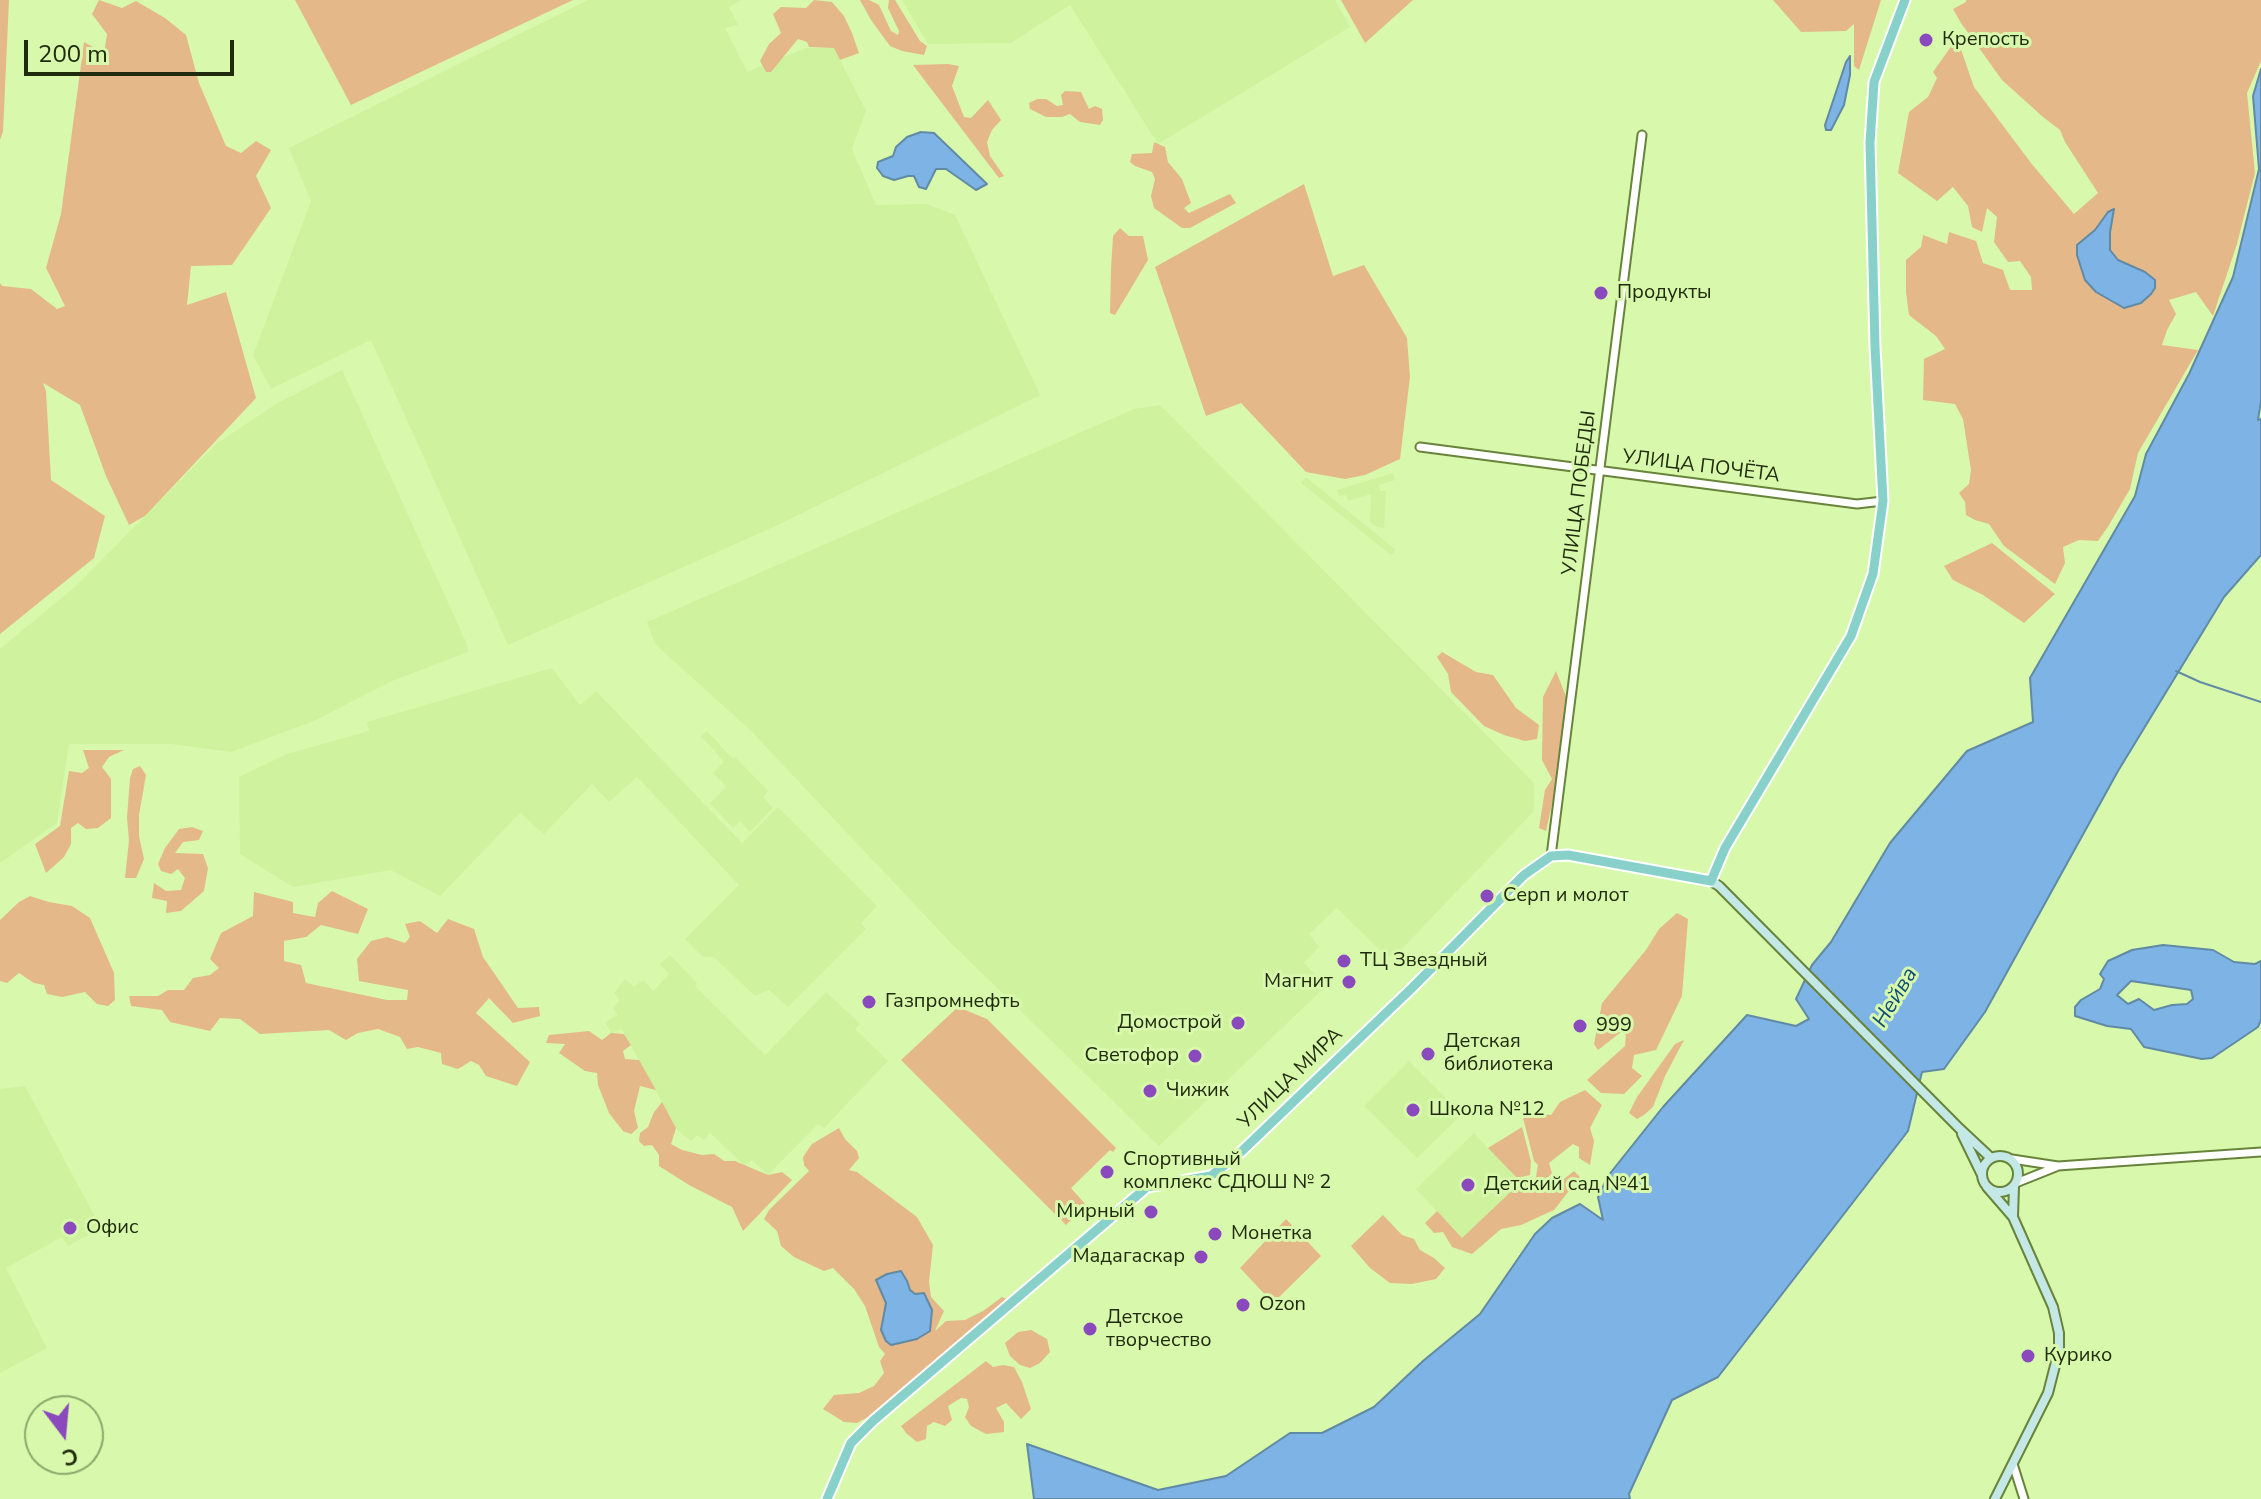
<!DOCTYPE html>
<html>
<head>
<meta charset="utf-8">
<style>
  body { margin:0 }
  #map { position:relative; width:2261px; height:1499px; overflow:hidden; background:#d8f9ac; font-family:"Nunito Sans",sans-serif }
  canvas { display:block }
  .north { position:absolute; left:24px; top:1395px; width:80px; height:80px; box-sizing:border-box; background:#d8f9ac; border:2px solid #8ea76c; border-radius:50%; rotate:164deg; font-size:22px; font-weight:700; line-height:32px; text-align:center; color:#202b0d }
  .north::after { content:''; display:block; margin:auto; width:28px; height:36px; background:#8a49bd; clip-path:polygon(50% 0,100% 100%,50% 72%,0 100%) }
  .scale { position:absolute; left:24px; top:40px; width:210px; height:36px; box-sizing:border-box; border:4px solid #202b0d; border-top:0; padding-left:10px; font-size:24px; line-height:28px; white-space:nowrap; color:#202b0d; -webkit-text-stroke:6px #d8f9ac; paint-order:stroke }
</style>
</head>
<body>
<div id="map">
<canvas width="2261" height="1499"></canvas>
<div class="north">С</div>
<div class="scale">200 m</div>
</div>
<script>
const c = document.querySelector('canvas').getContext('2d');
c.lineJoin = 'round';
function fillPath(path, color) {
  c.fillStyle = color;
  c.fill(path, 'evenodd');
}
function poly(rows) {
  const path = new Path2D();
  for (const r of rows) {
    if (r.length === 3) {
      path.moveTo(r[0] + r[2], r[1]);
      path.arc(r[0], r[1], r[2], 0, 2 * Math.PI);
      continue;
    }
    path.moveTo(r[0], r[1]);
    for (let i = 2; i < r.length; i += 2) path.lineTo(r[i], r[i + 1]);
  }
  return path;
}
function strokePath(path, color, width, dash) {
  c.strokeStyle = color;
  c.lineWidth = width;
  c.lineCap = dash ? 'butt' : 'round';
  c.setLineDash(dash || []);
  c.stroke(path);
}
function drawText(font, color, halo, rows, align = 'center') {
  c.font = font + ' "Nunito Sans",sans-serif';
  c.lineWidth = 6;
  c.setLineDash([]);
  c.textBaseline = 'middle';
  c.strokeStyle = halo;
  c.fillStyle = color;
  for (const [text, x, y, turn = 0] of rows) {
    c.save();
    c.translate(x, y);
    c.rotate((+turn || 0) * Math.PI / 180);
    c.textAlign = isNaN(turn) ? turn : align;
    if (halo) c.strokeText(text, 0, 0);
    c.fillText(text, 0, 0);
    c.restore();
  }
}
const built = poly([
  [588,0,741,0,729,7,738,25,725,28,747,72,806,48,834,48,866,111,852,149,876,205,926,204,955,215,1040,395,778,525,508,645,371,340,271,389,253,355,311,201,289,148],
  [902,0,1335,0,1350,27,1158,144,1070,5,1011,43,928,44],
  [342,370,467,644,468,652,392,681,314,721,231,752,171,744,69,744,57,823,0,863,0,649,76,586,216,444,276,404],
  [1160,405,1534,783,1534,811,1396,955,1386,956,1337,908,1309,934,1319,947,1304,963,1326,986,1159,1146,950,942,750,730,655,644,647,622,1134,409],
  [1393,473,1395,480,1379,485,1380,491,1386,491,1384,528,1377,527,1370,522,1371,494,1348,501,1346,495,1339,496,1337,490],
  [1306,477,1396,550,1391,555,1301,483],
  [552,668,580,705,596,691,742,843,778,807,877,906,861,923,866,929,788,1007,769,990,755,996,714,957,703,957,685,939,739,885,637,777,609,802,592,784,544,834,520,813,440,896,391,870,293,887,240,854,239,777,287,754,369,731,367,722],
  [707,731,733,759,735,757,768,791,763,797,773,808,750,832,740,821,733,828,710,803,726,787,713,773,724,762,701,736],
  [670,955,697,983,695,986,765,1055,826,992,860,1024,855,1029,888,1061,824,1128,818,1124,768,1175,752,1160,745,1166,710,1133,703,1140,698,1135,691,1141,677,1130,622,1029,611,1033,605,1022,618,1015,613,1008,620,999,614,993,625,979,634,987,643,980,653,991,669,974,660,964],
  [1409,1061,1462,1114,1417,1158,1364,1106],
  [25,1086,101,1228,68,1246,62,1237,6,1268,47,1348,0,1373,0,1089],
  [1474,1133,1521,1182,1462,1238,1416,1189]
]);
const green = poly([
  [0,0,9,0,3,132,0,140],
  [99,0,122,8,136,1,165,18,186,35,199,83,226,146,241,153,256,141,271,150,256,176,271,208,232,265,191,266,187,305,226,292,256,398,145,516,129,525,106,476,80,405,43,383,46,391,51,480,105,516,94,558,0,634,0,283,2,286,31,289,57,309,65,306,46,268,61,214,84,42,104,53,107,34,92,14],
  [295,0,573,0,351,105],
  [814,0,832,2,844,16,852,33,859,53,840,60,834,48,809,47,807,42,798,39,771,72,766,72,760,61,769,44,781,33,773,14,781,7,806,8],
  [860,0,869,0,879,5,891,31,898,35,899,31,888,8,889,0,895,0,920,41,927,46,924,55,902,51,890,46,871,20],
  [1341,0,1413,0,1365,43],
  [1773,0,1881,0,1859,70,1854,66,1854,24,1846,31,1801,32],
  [1966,0,2261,0,2261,61,2247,93,2255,173,2237,244,2213,316,2196,292,2169,300,2176,314,2167,330,2162,345,2198,350,2138,453,2130,489,2109,525,2098,541,2079,540,2063,547,2065,563,2055,584,2004,546,1989,524,1975,520,1966,515,1965,502,1959,493,1969,484,1971,470,1963,419,1955,404,1923,400,1924,359,1945,349,1936,336,1909,315,1906,292,1906,260,1921,247,1923,235,1947,244,1949,232,1976,241,1983,263,2003,270,2010,290,2032,290,2031,277,2020,261,2008,262,1994,242,1997,217,1987,208,1982,232,1972,227,1968,206,1953,187,1937,201,1898,173,1909,112,1928,97,1937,78,1933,72,1957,38,1974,87,2031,163,2074,214,2098,193,2065,142,2060,130,2043,117,2002,80,1961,23,1953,9,1966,2],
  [2114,209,2110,232,2110,250,2118,260,2131,265,2124,308,2096,292,2077,245,2094,230,2108,212],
  [948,64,959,66,952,86,964,117,971,118,988,100,1001,120,992,130,987,142,990,156,1004,176,999,178,913,65],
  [1065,91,1081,92,1089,109,1095,106,1102,109,1103,120,1100,125,1080,122,1070,114,1062,117,1046,117,1030,109,1029,103,1037,99,1046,99,1057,106,1063,105,1061,95],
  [1154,142,1165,147,1168,162,1182,179,1191,203,1184,208,1189,213,1230,194,1236,203,1190,228,1182,228,1154,208,1151,196,1155,179,1152,172,1135,166,1130,162,1132,154,1152,153],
  [1304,184,1333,276,1364,265,1407,338,1410,377,1400,459,1365,475,1345,479,1306,472,1241,403,1206,416,1155,267],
  [1120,228,1129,236,1143,236,1148,260,1115,315,1110,313,1111,269,1113,236],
  [1992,543,2055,594,2024,623,1983,595,1953,580,1944,566],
  [1442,652,1476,672,1493,675,1516,708,1539,725,1537,739,1525,741,1504,735,1484,726,1451,692,1448,674,1437,657],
  [1556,671,1567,699,1556,786,1546,831,1539,828,1545,790,1552,779,1542,760,1543,697],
  [83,750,124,750,109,757,102,767,111,779,111,818,98,828,86,829,78,823,71,828,71,844,64,857,46,873,35,844,60,826,69,771,82,773,89,768],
  [140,766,146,775,139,815,139,836,144,859,136,878,125,878,129,840,127,818,130,778,133,769],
  [192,827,203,831,199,840,183,842,175,853,203,854,208,868,204,891,181,911,166,913,167,901,152,898,154,883,166,891,181,890,185,878,178,869,171,874,161,871,158,864,165,848,179,829],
  [332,891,368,909,358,934,321,925,306,937,284,941,284,961,301,965,306,983,387,1000,407,1000,408,990,359,981,357,959,371,941,387,937,405,943,410,937,405,924,420,921,437,933,448,919,474,929,483,957,518,1008,539,1007,540,1016,513,1023,489,998,476,1013,530,1062,517,1086,486,1076,479,1065,471,1061,458,1069,442,1064,441,1053,418,1047,407,1049,400,1037,378,1029,358,1033,346,1040,329,1030,260,1034,240,1019,220,1018,210,1031,170,1022,162,1010,131,1006,129,996,158,996,168,990,184,990,193,978,210,975,219,968,210,959,221,933,253,916,254,892,293,902,293,913,315,917,318,903],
  [30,896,49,902,72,906,90,918,114,973,115,1000,108,1006,97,1004,85,992,62,997,47,994,44,985,34,983,19,973,7,983,0,981,0,920,19,902],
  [1677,913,1688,919,1682,996,1656,1050,1634,1055,1632,1068,1642,1076,1624,1094,1601,1093,1587,1080,1625,1046,1626,1035,1621,1032,1598,1050,1594,1044,1602,1003,1646,950,1659,929],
  [958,1007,987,1019,1116,1148,1113,1152,1110,1150,1071,1188,1086,1205,1066,1225,901,1060],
  [589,1031,602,1040,611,1033,624,1034,631,1045,623,1051,625,1059,639,1060,656,1090,640,1086,634,1111,638,1128,631,1134,623,1131,609,1113,598,1085,597,1073,585,1071,559,1053,565,1044,546,1043,549,1035],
  [1684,1040,1665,1076,1653,1107,1644,1115,1637,1119,1629,1113,1637,1097,1675,1044],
  [1585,1090,1602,1105,1590,1128,1594,1141,1590,1165,1579,1158,1579,1147,1573,1144,1549,1163,1552,1173,1543,1184,1535,1182,1538,1165,1534,1161,1523,1118,1532,1113,1551,1115,1560,1102],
  [662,1102,676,1128,671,1144,682,1150,702,1155,714,1154,724,1161,735,1161,768,1175,782,1172,792,1180,743,1231,732,1207,689,1185,659,1166,659,1155,652,1145,644,1146,639,1141,640,1133,648,1127,654,1112],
  [1522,1127,1531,1161,1530,1175,1517,1178,1488,1148],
  [839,1128,845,1139,857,1151,859,1158,849,1170,857,1172,917,1217,933,1245,929,1282,931,1297,944,1311,935,1331,946,1321,965,1320,983,1311,1002,1297,1010,1300,870,1416,857,1423,844,1422,823,1409,834,1395,859,1393,874,1386,884,1373,880,1361,885,1354,879,1347,865,1306,854,1289,833,1268,824,1271,794,1257,781,1246,777,1231,764,1219,769,1210,809,1171,804,1165,803,1157,812,1144],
  [876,1280,907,1281,910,1290,932,1310,930,1323,881,1330,886,1303],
  [1574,1171,1580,1177,1554,1210,1521,1225,1501,1229,1472,1254,1452,1247,1443,1232,1434,1233,1425,1223,1437,1211,1462,1238,1521,1182,1538,1187,1554,1187],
  [1383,1215,1402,1235,1414,1239,1420,1250,1434,1258,1445,1268,1436,1279,1412,1284,1390,1283,1370,1268,1351,1246],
  [1286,1219,1321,1256,1273,1303,1240,1268],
  [1031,1330,1047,1339,1050,1352,1040,1363,1030,1368,1020,1365,1010,1356,1005,1343,1018,1332],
  [986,1361,993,1367,1003,1365,1014,1367,1022,1382,1031,1409,1021,1419,1006,1403,996,1408,1004,1422,1004,1432,986,1434,971,1426,965,1417,969,1407,967,1399,961,1398,948,1406,952,1420,945,1426,934,1422,927,1426,926,1439,917,1442,907,1434,901,1426]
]);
const water = poly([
  [1850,56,1850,75,1844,105,1831,130,1826,130,1825,125,1846,62,1850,56],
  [2261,69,2261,401,2258,420,2261,419,2261,555,2224,597,2118,771,1985,1012,1944,1069,1922,1072,1908,1131,1718,1377,1672,1400,1629,1494,1630,1499,1034,1499,1027,1444,1158,1490,1226,1476,1290,1433,1322,1433,1374,1407,1423,1361,1480,1314,1535,1234,1552,1218,1580,1204,1603,1220,1598,1197,1608,1176,1663,1107,1747,1015,1796,1026,1809,1019,1796,999,1812,965,1831,942,1890,843,1967,751,2033,722,2030,678,2135,496,2146,454,2189,374,2233,277,2259,169,2253,96,2261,69],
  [921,132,934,133,987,184,976,190,946,169,936,169,926,189,919,187,914,176,908,176,894,180,883,176,877,168,878,162,893,156,896,147,907,137,921,132],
  [2114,209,2110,232,2110,250,2118,260,2145,272,2155,280,2155,288,2151,294,2141,303,2124,308,2096,292,2085,280,2077,255,2077,245,2095,230,2108,212,2114,209],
  [2163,945,2213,950,2234,962,2255,964,2261,961,2261,1020,2258,1027,2212,1058,2202,1059,2144,1047,2131,1029,2107,1026,2075,1016,2075,1007,2081,1000,2100,989,2104,979,2100,974,2108,961,2132,950,2163,945],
  [2131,981,2191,990,2193,999,2187,1004,2172,1005,2154,1010,2139,999,2128,1004,2117,995,2131,981],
  [901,1271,907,1281,910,1290,915,1294,924,1293,932,1310,930,1331,917,1339,891,1345,886,1341,881,1330,886,1303,876,1280,887,1274,901,1271]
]);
const stream = poly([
  [2176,671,2200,682,2261,702]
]);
const tertiary = poly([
  [1420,447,1857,504,1883,501],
  [1551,856,1642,135],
  [2012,1159,2058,1166,2261,1152],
  [2016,1183,2056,1167],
  [2013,1464,2024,1499]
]);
const secondary = poly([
  [1711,881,1719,886,1960,1129,1991,1158],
  [1962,1134,1982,1175],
  [2000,1174,18],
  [1987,1187,2013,1217,2053,1307,2059,1333,2059,1350,2048,1393,1995,1499],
  [2013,1216,2014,1187]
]);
const primary = poly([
  [827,1499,851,1443,873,1421,1147,1187,1211,1176,1242,1151,1413,987,1524,875,1551,856,1568,855,1711,881,1725,848,1851,636,1873,574,1883,501,1875,347,1870,143,1874,82,1905,0]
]);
const markers = [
  [1926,40,8,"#8a49bd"],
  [1601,293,8,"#8a49bd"],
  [1487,896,8,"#8a49bd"],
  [1344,961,8,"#8a49bd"],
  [1349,982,8,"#8a49bd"],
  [869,1002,8,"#8a49bd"],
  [1238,1023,8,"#8a49bd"],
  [1580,1026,8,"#8a49bd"],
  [1428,1054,8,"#8a49bd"],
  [1195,1056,8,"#8a49bd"],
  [1150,1091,8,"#8a49bd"],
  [1413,1110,8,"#8a49bd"],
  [1107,1172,8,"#8a49bd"],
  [1468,1185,8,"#8a49bd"],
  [1151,1212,8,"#8a49bd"],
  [70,1228,8,"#8a49bd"],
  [1215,1234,8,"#8a49bd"],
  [1201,1257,8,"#8a49bd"],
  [1243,1305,8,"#8a49bd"],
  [1090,1329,8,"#8a49bd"],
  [2028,1356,8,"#8a49bd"]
];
const poiNames = [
  ["Крепость",1942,40],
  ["Продукты",1617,293],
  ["Серп и молот",1503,896],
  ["ТЦ Звездный",1360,961],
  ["Магнит",1333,982,"right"],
  ["Газпромнефть",885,1002],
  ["Домострой",1222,1023,"right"],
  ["999",1596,1026],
  ["Детская",1444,1042],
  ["библиотека",1444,1065],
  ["Светофор",1179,1056,"right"],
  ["Чижик",1166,1091],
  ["Школа №12",1429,1110],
  ["Спортивный",1123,1160],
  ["комплекс СДЮШ № 2",1123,1183],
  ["Детский сад №41",1484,1185],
  ["Мирный",1135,1212,"right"],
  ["Офис",86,1228],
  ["Монетка",1231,1234],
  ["Мадагаскар",1185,1257,"right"],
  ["Ozon",1259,1305],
  ["Детское",1106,1318],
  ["творчество",1106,1341],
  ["Курико",2044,1356]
];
const streetNames = [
  ["УЛИЦА ПОЧЁТА",1701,467,7],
  ["УЛИЦА ПОБЕДЫ",1580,493,-83],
  ["УЛИЦА МИРА",1291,1079,-44]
];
const waterNames = [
  ["Нейва",1896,998,-59]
];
fillPath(built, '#cef29d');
fillPath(green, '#e5b889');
fillPath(water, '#7db3e5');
strokePath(water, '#618aa4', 2);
strokePath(stream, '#618aa4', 2);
strokePath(tertiary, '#68843b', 11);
strokePath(secondary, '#68843b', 12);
strokePath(primary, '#fff', 13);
strokePath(tertiary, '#fff', 7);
strokePath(secondary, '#c4e8e5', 8);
strokePath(primary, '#88d1ca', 9);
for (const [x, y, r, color] of markers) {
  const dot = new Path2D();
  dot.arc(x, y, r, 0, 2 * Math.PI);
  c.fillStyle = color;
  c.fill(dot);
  strokePath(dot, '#d8f9ac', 3);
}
drawText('20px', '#202b0d', '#d8f9ac', poiNames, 'left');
drawText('20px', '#202b0d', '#d8f9ac', streetNames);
drawText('italic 22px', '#0e4c7b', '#d8f9ac', waterNames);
</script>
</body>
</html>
